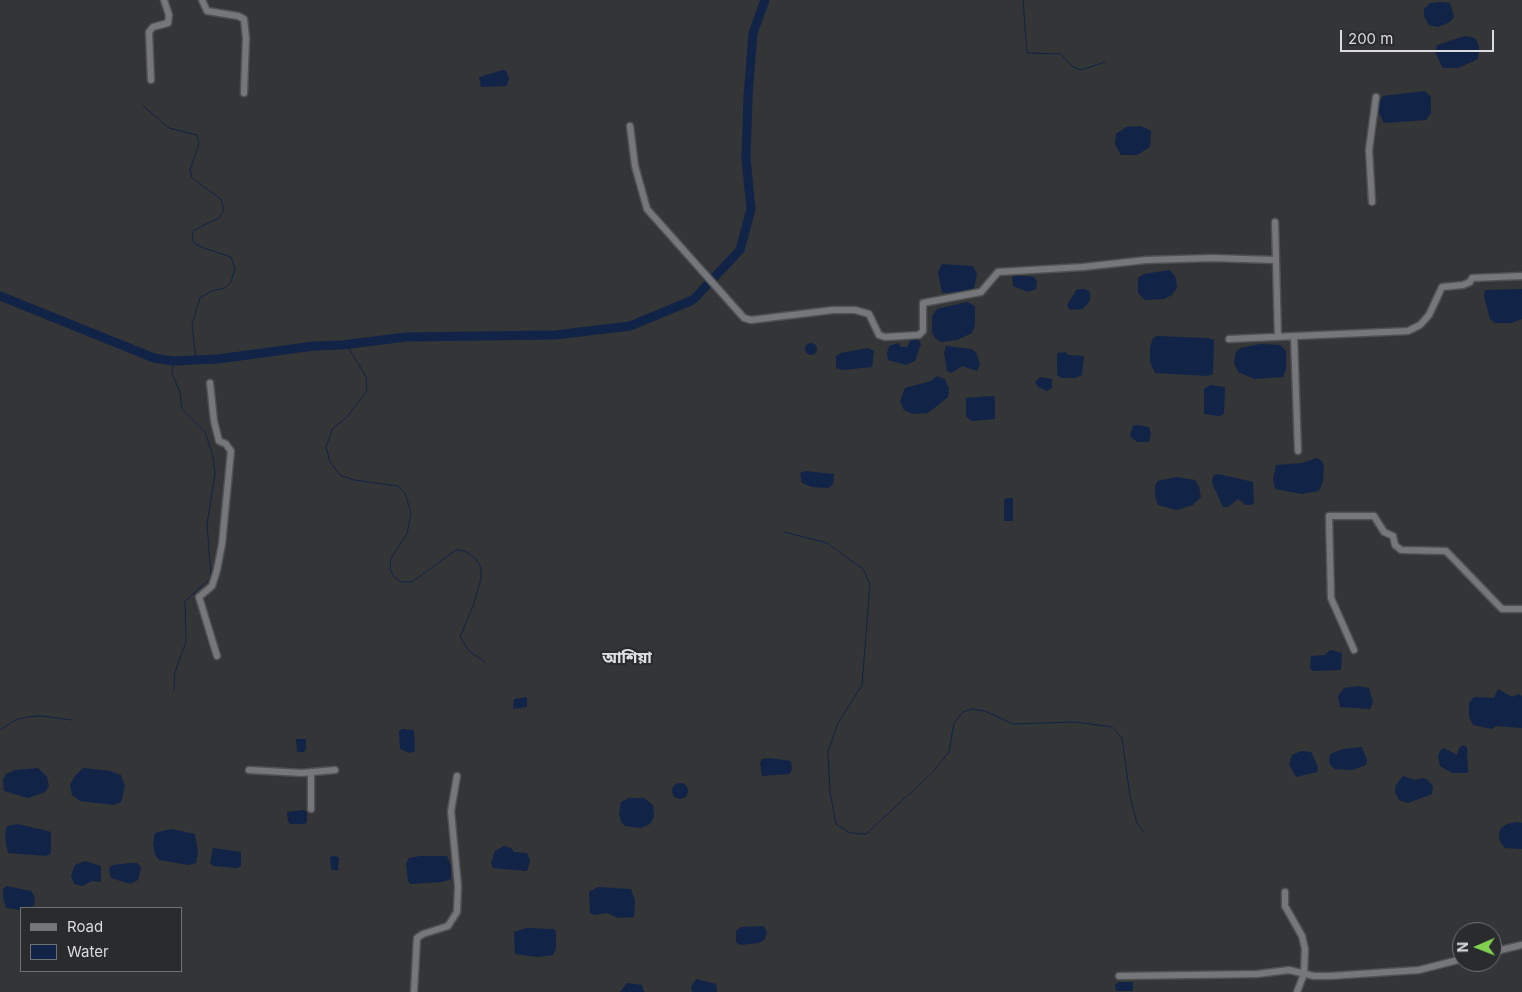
<!DOCTYPE html>
<html>
<head>
<meta charset="utf-8">
<style>
  body { margin:0 }
  #map { position:relative; width:1522px; height:992px; overflow:hidden; background:#333537; font-family:Inter,sans-serif }
  canvas { display:block }
  .legend { position:absolute; left:20px; top:907px; width:162px; height:65px; box-sizing:border-box; background:#292b2d; border:1px solid #707173; margin:0; padding:6px 9px; list-style:none; font-size:15px; color:#dbdbdd }
  .legend li { display:flex; align-items:center; gap:10px; height:25px }
  .legend b { width:25px; border:1px solid #707173 }
  .north { position:absolute; left:1452px; top:922px; width:50px; height:50px; box-sizing:border-box; background:#292b2d; border:1px solid #707173; border-radius:50%; rotate:269deg; font-size:14px; font-weight:700; line-height:20px; text-align:center; color:#dbdbdd }
  .north::after { content:''; display:block; margin:auto; width:18px; height:22px; background:#81d050; clip-path:polygon(50% 0,100% 100%,50% 72%,0 100%) }
  .scale { position:absolute; left:1340px; top:30px; width:154px; height:22px; box-sizing:border-box; border:2px solid #dbdbdd; border-top:0; padding-left:6px; font-size:15px; line-height:18px; white-space:nowrap; color:#dbdbdd; -webkit-text-stroke:4px #292b2d; paint-order:stroke }
</style>
</head>
<body>
<div id="map">
<canvas width="1522" height="992"></canvas>
<ul class="legend">
<li><b style="height:6px;background:#75777a"></b>Road</li>
<li><b style="height:14px;background:#112347"></b>Water</li>
</ul>
<div class="north">N</div>
<div class="scale">200 m</div>
</div>
<script>
const c = document.querySelector('canvas').getContext('2d');
c.lineJoin = 'round';
function fillPath(path, color) {
  c.fillStyle = color;
  c.fill(path, 'evenodd');
}
function poly(rows) {
  const path = new Path2D();
  for (const r of rows) {
    if (r.length === 3) {
      path.moveTo(r[0] + r[2], r[1]);
      path.arc(r[0], r[1], r[2], 0, 2 * Math.PI);
      continue;
    }
    path.moveTo(r[0], r[1]);
    for (let i = 2; i < r.length; i += 2) path.lineTo(r[i], r[i + 1]);
  }
  return path;
}
function strokePath(path, color, width, dash) {
  c.strokeStyle = color;
  c.lineWidth = width;
  c.lineCap = dash ? 'butt' : 'round';
  c.setLineDash(dash || []);
  c.stroke(path);
}
function drawText(font, color, halo, rows, align = 'center') {
  c.font = font + ' Inter,"Noto Sans Bengali",sans-serif';
  c.lineWidth = 4.5;
  c.setLineDash([]);
  c.textBaseline = 'middle';
  c.strokeStyle = halo;
  c.fillStyle = color;
  for (const [text, x, y, turn = 0] of rows) {
    c.save();
    c.translate(x, y);
    c.rotate((+turn || 0) * Math.PI / 180);
    c.textAlign = isNaN(turn) ? turn : align;
    if (halo) c.strokeText(text, 0, 0);
    c.fillText(text, 0, 0);
    c.restore();
  }
}
const water = poly([
  [1441,2,1450,3,1454,17,1450,22,1438,27,1429,25,1424,16,1424,9,1430,3],
  [1465,36,1475,38,1479,46,1478,59,1458,68,1443,68,1435,52,1437,45],
  [503,70,506,71,509,78,507,86,481,87,479,77],
  [1425,91,1431,97,1431,113,1426,120,1384,123,1379,113,1379,103,1383,96],
  [1141,126,1151,131,1150,147,1137,155,1121,155,1115,144,1116,134,1126,127],
  [942,264,973,266,977,274,974,288,967,292,942,293,938,272],
  [1170,270,1176,278,1177,288,1172,295,1164,299,1145,300,1138,293,1138,278,1144,274],
  [1015,275,1034,277,1037,281,1036,289,1028,292,1013,286,1012,277],
  [1077,289,1085,289,1090,292,1090,300,1083,309,1070,310,1067,305],
  [1522,289,1522,319,1511,323,1495,323,1490,319,1484,296,1485,290],
  [967,302,975,306,975,325,972,333,957,340,941,342,935,338,932,332,932,316,937,309],
  [1157,336,1208,338,1214,340,1213,374,1208,376,1155,373,1150,362,1150,347,1153,338],
  [917,338,921,344,915,361,906,365,888,360,887,353,889,346,898,343,901,347,907,347,911,339],
  [811,349,6],
  [1260,344,1280,345,1286,351,1286,369,1283,377,1255,379,1238,372,1234,363,1236,352,1241,348],
  [946,346,971,349,976,352,980,365,977,371,962,366,951,373,947,371,944,353],
  [868,348,874,351,872,367,843,370,836,368,836,356,841,353],
  [1065,352,1069,355,1084,356,1082,375,1075,378,1061,378,1057,375,1057,353],
  [937,376,945,379,949,389,948,397,928,413,913,414,904,410,900,401,905,388,931,381],
  [1040,377,1052,379,1052,388,1047,391,1038,387,1035,382],
  [1210,385,1225,387,1224,414,1219,416,1204,414,1204,389],
  [992,396,995,397,995,419,971,421,966,416,966,398],
  [1139,425,1149,427,1151,434,1149,442,1137,442,1130,436,1133,426],
  [1317,458,1322,461,1324,467,1323,481,1319,491,1302,494,1275,489,1273,479,1276,465,1302,463],
  [805,471,834,474,833,484,829,488,812,487,802,483,800,473],
  [1218,474,1253,482,1254,502,1252,505,1246,505,1238,499,1228,507,1223,507,1212,483,1213,476],
  [1176,477,1195,480,1199,487,1201,497,1193,505,1177,510,1158,505,1155,495,1155,486,1158,481],
  [1007,498,1013,498,1013,521,1004,521,1004,500],
  [1330,650,1342,653,1341,670,1313,671,1310,668,1311,656,1325,655],
  [1359,686,1369,688,1373,702,1370,709,1340,707,1338,696,1344,688],
  [1498,689,1512,697,1518,694,1522,696,1522,728,1496,726,1492,729,1473,725,1469,717,1469,703,1474,697,1494,698],
  [527,697,527,707,513,709,514,699],
  [402,729,414,730,415,751,409,753,400,749,399,731],
  [296,739,306,739,306,749,304,752,297,752],
  [1463,745,1467,747,1468,773,1452,773,1440,766,1438,756,1440,751,1443,748,1448,750,1457,755,1459,748],
  [1362,747,1367,760,1366,765,1352,770,1335,769,1331,766,1329,761,1330,754,1343,749],
  [1301,751,1311,752,1318,767,1317,772,1296,777,1289,764,1292,755],
  [770,758,791,761,792,769,790,774,762,776,760,763,762,759],
  [38,768,47,777,49,786,45,792,28,798,4,791,3,780,6,774,15,770],
  [83,768,110,771,121,775,125,786,121,802,114,805,80,801,72,795,70,785,75,776],
  [1403,776,1415,780,1423,778,1428,780,1433,787,1432,794,1408,803,1399,800,1395,792,1396,785],
  [680,791,8],
  [629,798,644,798,653,805,654,817,650,824,641,828,625,826,621,822,619,814,621,802],
  [304,810,307,812,307,822,305,824,290,824,288,821,287,812],
  [1517,822,1522,823,1522,849,1505,848,1499,840,1500,829,1507,824],
  [18,824,51,832,51,853,46,856,8,853,5,837,7,826],
  [171,829,195,834,198,853,196,863,189,865,159,860,155,855,153,843,155,833],
  [504,846,511,848,514,852,527,853,530,861,527,871,493,868,491,863,495,851],
  [213,848,241,852,241,866,237,868,213,866,210,863],
  [334,856,339,857,338,871,331,869,330,857],
  [420,856,447,856,451,866,451,879,442,882,410,884,408,881,406,864,409,858],
  [85,861,101,866,101,882,92,881,82,886,74,884,71,875,75,865],
  [130,863,137,863,141,867,138,880,130,884,111,878,109,869,112,865],
  [6,886,31,891,35,897,34,906,21,908,21,910,6,908,3,897,3,889],
  [598,887,631,889,635,901,634,917,618,918,607,913,594,915,590,913,589,892],
  [764,926,767,933,764,940,759,943,740,945,736,942,736,931,741,927],
  [526,928,553,929,556,931,556,948,553,955,538,957,515,954,514,932],
  [696,979,716,984,717,992,692,992,691,987],
  [1119,982,1133,982,1133,991,1116,991,1115,985],
  [627,983,642,985,644,992,620,992]
]);
const stream = poly([
  [1023,0,1027,53,1061,54,1073,67,1081,70,1105,62],
  [143,106,169,128,197,135,199,144,190,170,192,178,221,199,224,210,219,218,194,230,192,237,194,243,201,247,231,257,235,269,231,282,225,288,212,291,200,298,192,324,196,360],
  [347,345,366,377,367,391,346,418,333,428,326,447,330,462,340,475,354,480,398,486,405,493,411,513,407,534,391,558,390,569,394,577,402,582,412,582,456,550,465,551,475,558,481,567,481,579,473,606,460,637,469,651,485,662],
  [173,361,172,374,180,392,182,409,205,432,213,456,215,474,207,524,211,578,185,601,186,642,175,672,174,690],
  [784,532,827,543,863,569,870,584,862,685,838,723,828,752,830,792,836,824,850,833,866,834,932,773,949,752,954,723,963,712,972,709,985,711,1013,724,1075,722,1112,727,1122,738,1130,796,1137,823,1143,831],
  [0,730,17,719,28,717,41,716,72,720]
]);
const river = poly([
  [0,296,154,358,173,361,218,359,314,346,342,345,406,337,555,335,630,326,693,300,740,250,751,209,746,158,748,96,753,33,765,0]
]);
const street = poly([
  [202,0,207,11,238,16,244,19,246,38,244,93],
  [151,80,149,32,153,27,168,23,169,15,164,0],
  [630,126,635,166,647,209,744,318,751,320,833,310,855,310,869,314,879,335,885,337,919,335,923,331,923,303,981,292,998,272,1083,267,1146,260,1212,258,1276,260],
  [1372,202,1369,150,1376,97],
  [1275,222,1278,337],
  [1294,336,1298,451],
  [1229,339,1408,331,1420,325,1429,315,1442,287,1463,285,1470,282,1472,278,1522,276],
  [210,383,214,421,219,441,226,444,231,451,222,544,217,570,212,586,199,597,217,656],
  [1354,650,1331,598,1329,516,1374,516,1384,532,1393,536,1395,545,1401,550,1446,551,1502,609,1522,609],
  [249,770,302,773,335,770],
  [311,772,311,809],
  [1285,892,1285,906,1302,936,1305,949,1304,974,1297,992],
  [1492,952,1522,945],
  [1119,976,1257,974,1289,970,1314,976,1330,976,1419,970,1462,959],
  [414,992,417,938,423,934,448,926,457,912,458,886,451,811,457,776]
]);
const quarterNames = [
  ["আশিয়া",627,658]
];
fillPath(water, '#112347');
strokePath(stream, '#112347', 1);
strokePath(river, '#112347', 9);
strokePath(street, '#515153', 9);
strokePath(street, '#75777a', 6);
drawText('bold 16px', '#dee0e2', '#292b2d', quarterNames);
</script>
</body>
</html>
